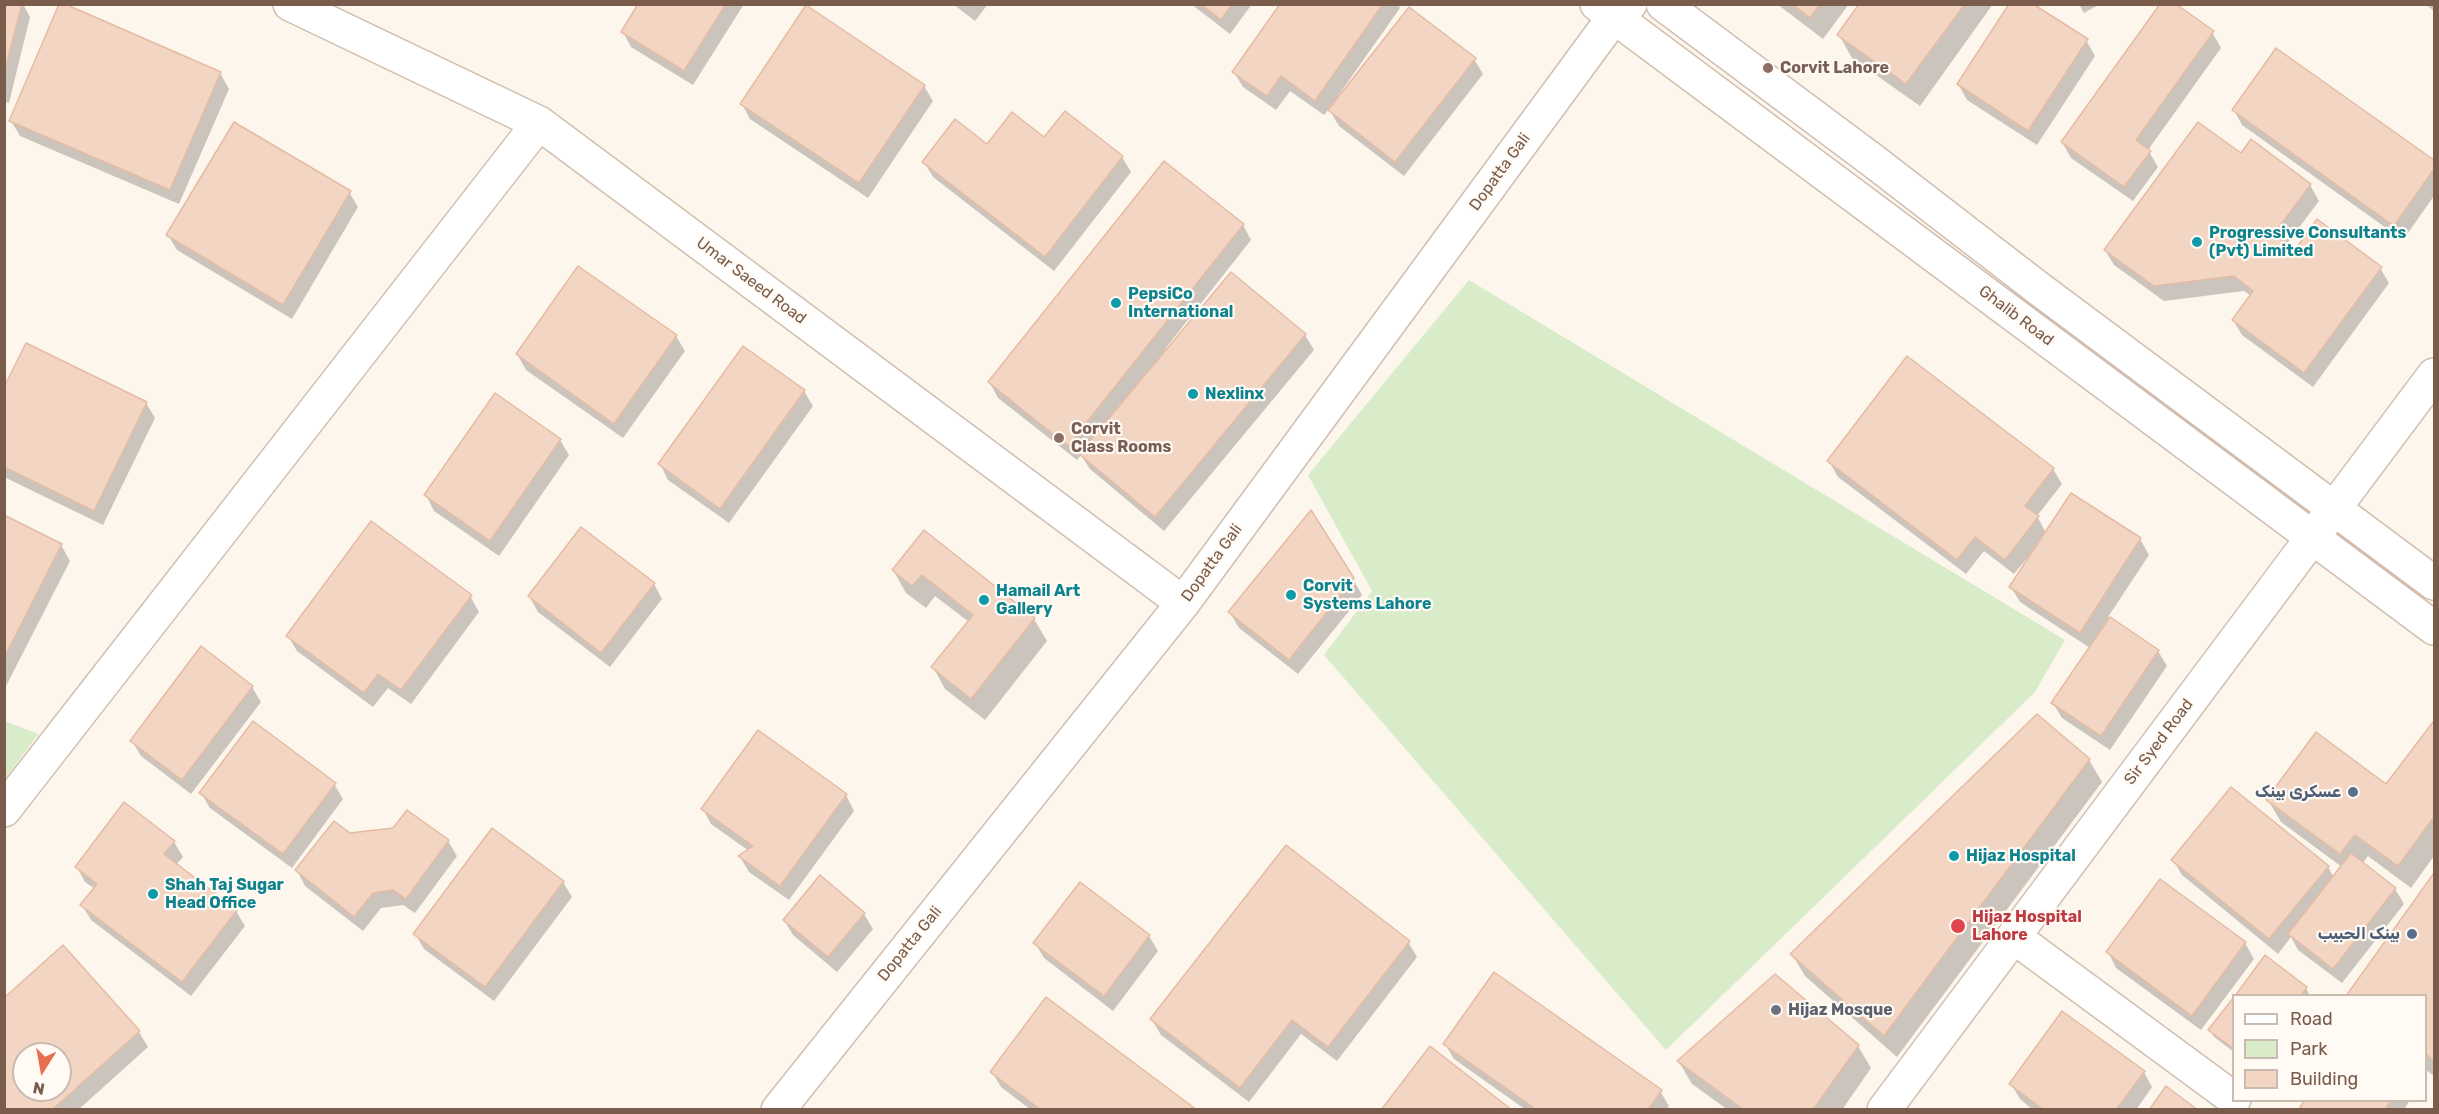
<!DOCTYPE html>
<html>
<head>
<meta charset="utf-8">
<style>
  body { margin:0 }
  #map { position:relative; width:2439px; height:1114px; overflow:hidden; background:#fdf6ec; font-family:Rubik,sans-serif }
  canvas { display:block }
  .frame { position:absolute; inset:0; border:6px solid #7a5c4d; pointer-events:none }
  .legend { position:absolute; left:2232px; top:994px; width:195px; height:108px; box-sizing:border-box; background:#fffaf3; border:2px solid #cabbb1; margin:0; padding:8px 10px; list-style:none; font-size:18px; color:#7a5c4d }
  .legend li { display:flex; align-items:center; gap:12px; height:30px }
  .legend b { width:30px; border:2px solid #cabbb1 }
  .north { position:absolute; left:12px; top:1042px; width:60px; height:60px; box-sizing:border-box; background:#fffaf3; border:2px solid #cabbb1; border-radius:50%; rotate:191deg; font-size:16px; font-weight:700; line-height:24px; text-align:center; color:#7a5c4d }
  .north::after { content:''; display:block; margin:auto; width:21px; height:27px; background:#e76f51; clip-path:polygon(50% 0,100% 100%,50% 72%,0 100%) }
</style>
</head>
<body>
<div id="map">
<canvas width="2439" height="1114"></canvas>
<div class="frame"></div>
<ul class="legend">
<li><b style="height:8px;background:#fff"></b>Road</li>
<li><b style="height:16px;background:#d8ecc9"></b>Park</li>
<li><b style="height:16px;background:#f3d5c3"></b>Building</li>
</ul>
<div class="north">N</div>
</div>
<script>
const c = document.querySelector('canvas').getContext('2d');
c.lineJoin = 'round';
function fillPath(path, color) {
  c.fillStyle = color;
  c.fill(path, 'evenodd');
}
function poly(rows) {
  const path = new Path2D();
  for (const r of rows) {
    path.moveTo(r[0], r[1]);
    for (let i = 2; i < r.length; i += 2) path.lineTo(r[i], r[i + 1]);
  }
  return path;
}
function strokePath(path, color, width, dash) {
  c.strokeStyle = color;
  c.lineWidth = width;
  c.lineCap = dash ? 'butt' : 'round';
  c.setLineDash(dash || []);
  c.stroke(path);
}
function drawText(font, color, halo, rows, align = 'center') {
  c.font = font + ' Rubik,Vazirmatn,sans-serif';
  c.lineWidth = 4.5;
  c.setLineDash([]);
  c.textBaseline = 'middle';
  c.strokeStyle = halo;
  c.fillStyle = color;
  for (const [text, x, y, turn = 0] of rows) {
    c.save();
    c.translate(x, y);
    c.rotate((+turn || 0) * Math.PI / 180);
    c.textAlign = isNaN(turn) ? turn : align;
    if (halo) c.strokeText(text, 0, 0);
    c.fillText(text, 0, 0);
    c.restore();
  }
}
const green = poly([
  [1469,280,2065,640,2035,692,1666,1050,1324,655,1372,591,1308,475],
  [5,721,38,734,5,779]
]);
const shadow = poly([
  [4,4,23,4,30,17,9,103,4,102],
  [640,4,744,4,693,85,631,47,623,32],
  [953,4,988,4,975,21],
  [1191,4,1252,4,1230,34],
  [1282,4,1398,4,1400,8,1338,96,1340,98,1474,59,1483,74,1404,176,1339,126,1329,109,1324,115,1290,91,1276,110,1243,87,1234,72],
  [1777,4,1849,4,1823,39],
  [1861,4,1993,4,1920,106,1852,58,1839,35],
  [2079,4,2100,4,2084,13],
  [2425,4,2434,4,2434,11],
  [2212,32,2221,48,2148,150,2158,167,2133,201,2071,158,2062,142],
  [2086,40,2095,56,2037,145,1967,100,1958,84],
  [2277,50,2434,162,2434,196,2403,240,2242,125,2234,110],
  [220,73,229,89,179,204,20,136,11,121],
  [924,86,933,101,868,198,750,119,742,104],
  [1045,139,1122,157,1131,172,1054,271,933,177,924,162,987,146],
  [2251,142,2310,185,2319,201,2286,245,2295,252,2380,268,2389,283,2313,387,2242,335,2233,320,2251,296,2244,291,2164,301,2114,265,2105,250,2241,155],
  [349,192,358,207,292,319,177,250,168,235],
  [1243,225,1251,240,1165,349,1167,351,1231,274,1305,335,1314,350,1164,531,1090,469,1081,455,1077,460,998,398,990,383],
  [676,336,685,351,623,438,526,370,517,354],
  [743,348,804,391,813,406,729,523,668,480,660,464],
  [4,390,146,403,155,418,103,525,4,477],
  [560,440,569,455,499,556,434,511,426,495],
  [1829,461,2053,469,2062,484,2037,516,2046,533,2071,495,2140,539,2149,555,2108,617,2158,651,2167,666,2110,750,2062,718,2053,703,2090,648,2020,602,2011,587,2030,558,2028,557,2014,574,1984,551,1966,574,1838,477],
  [4,517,61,545,70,561,4,690],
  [924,532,1034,619,1047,641,985,720,945,689,933,667,969,622,935,596,926,608,906,593,893,570],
  [1353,579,1362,595,1298,674,1239,628,1230,613],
  [654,584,662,599,610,667,538,612,529,596],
  [470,596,479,612,411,704,388,688,373,707,297,651,288,636],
  [252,687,261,702,191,794,141,756,132,741],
  [2433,724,2434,856,2411,888,2368,856,2362,864,2395,889,2404,904,2342,983,2298,950,2291,937,2278,954,2182,875,2173,860,2328,867,2334,878,2342,867,2281,822,2268,800,2387,786],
  [2089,760,2102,782,1897,1057,1805,976,1792,954],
  [334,784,343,799,292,868,210,808,201,793],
  [846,795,854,811,789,900,749,872,740,857,749,851,711,824,703,809],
  [448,841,457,856,415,913,403,905,381,908,363,931,305,886,297,870],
  [174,842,183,857,176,865,236,911,245,926,191,996,91,920,82,905,95,889,85,882,77,867],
  [2434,876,2434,1076,2426,1070,2426,996,2347,996],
  [2160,881,2245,943,2254,959,2201,1030,2116,968,2108,952],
  [563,882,572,897,494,1001,424,949,415,934],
  [1080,884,1149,936,1158,951,1113,1011,1044,958,1035,943],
  [864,914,873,929,837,972,793,935,784,920],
  [1408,942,1417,957,1337,1061,1301,1034,1249,1102,1161,1035,1152,1020],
  [2306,988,2310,996,2237,996],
  [4,1000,139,1032,148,1047,78,1110,4,1110],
  [24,1054,60,1054,60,1090,24,1090],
  [2234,1000,2234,1052,2214,1037,2210,1030],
  [1445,1044,1660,1091,1669,1106,1667,1110,1526,1110,1454,1059],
  [1858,1046,1871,1068,1842,1110,1728,1110,1692,1084,1679,1062],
  [992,1072,1195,1110,1031,1110,1001,1087],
  [2144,1072,2152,1087,2136,1110,2033,1110,2020,1099,2011,1084],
  [2307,1100,2410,1100,2404,1110,2304,1110]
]);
const building = poly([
  [4,4,22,4,4,74,4,4],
  [59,4,65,4,221,72,170,190,9,121,59,4],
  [638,4,726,4,684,71,621,32,638,4],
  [1201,4,1232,4,1221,20,1201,4],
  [1280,4,1383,4,1315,101,1281,76,1267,96,1232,72,1280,4],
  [1792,4,1820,4,1810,18,1792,4],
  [1859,4,1965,4,1906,84,1837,35,1859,4],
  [2009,4,2033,4,2088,39,2028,131,1957,84,2009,4],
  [2160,4,2176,4,2214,31,2136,140,2151,151,2124,187,2061,142,2160,4],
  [806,5,925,85,859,183,740,104,806,5],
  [1409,7,1476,58,1395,162,1328,110,1409,7],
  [2276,48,2434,160,2434,169,2394,226,2232,110,2276,48],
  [1065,111,1123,156,1045,257,922,162,955,119,987,144,1012,112,1044,137,1065,111],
  [234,122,351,191,283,305,166,235,234,122],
  [2198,122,2241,153,2251,139,2311,184,2274,234,2295,250,2317,219,2382,267,2304,373,2232,320,2253,291,2234,276,2154,286,2104,250,2198,122],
  [1164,161,1244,224,1068,446,988,382,1164,161],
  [578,266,677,335,614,424,516,354,578,266],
  [1231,272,1306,334,1155,517,1079,454,1231,272],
  [26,343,147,402,94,511,4,467,4,387,26,343],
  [743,346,805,390,720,509,658,464,743,346],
  [1907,356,2054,468,2025,506,2039,516,2005,560,1975,537,1957,560,1827,461,1907,356],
  [495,393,561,439,490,541,424,495,495,393],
  [2071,493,2141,538,2080,633,2009,587,2071,493],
  [1311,510,1354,578,1289,660,1228,612,1311,510],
  [4,515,62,544,4,658,4,515],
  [371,521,472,595,401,690,378,674,364,693,286,636,371,521],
  [581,527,655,583,601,653,528,596,581,527],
  [924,530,1035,618,971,699,931,667,973,615,922,575,912,586,892,570,924,530],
  [2110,617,2159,650,2101,736,2051,703,2110,617],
  [201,646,253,686,182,780,130,741,201,646],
  [2037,714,2090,759,1884,1036,1790,954,2037,714],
  [253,721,336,783,283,854,199,793,253,721],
  [2433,722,2434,723,2434,817,2398,866,2355,835,2340,854,2266,800,2316,732,2386,784,2433,722],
  [758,730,847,794,780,886,738,856,753,846,701,809,758,730],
  [2231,787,2329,866,2269,939,2171,860,2231,787],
  [124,802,175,841,164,854,237,910,182,982,80,905,97,884,75,867,124,802],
  [407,810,449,840,406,899,393,890,373,893,354,917,295,870,334,821,350,833,393,828,407,810],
  [492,828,564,881,485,987,413,934,492,828],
  [1286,845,1410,941,1328,1047,1292,1020,1240,1088,1150,1019,1286,845],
  [2351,853,2396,888,2333,969,2288,934,2351,853],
  [2434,873,2434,1061,2426,1054,2426,996,2346,996,2434,873],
  [820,875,865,913,828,957,783,920,820,875],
  [2160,879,2246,942,2192,1016,2106,952,2160,879],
  [1080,882,1150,935,1104,996,1033,943,1080,882],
  [63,945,140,1031,52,1110,4,1110,4,998,63,945],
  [24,1054,60,1054,60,1090,24,1090,24,1054],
  [2265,955,2307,987,2301,996,2235,996,2265,955],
  [1494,972,1662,1090,1648,1110,1537,1110,1443,1044,1494,972],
  [1775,974,1859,1045,1813,1110,1744,1110,1677,1061,1775,974],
  [1046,997,1197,1110,1041,1110,990,1072,1046,997],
  [2234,997,2234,1049,2208,1030,2234,997],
  [2062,1011,2145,1071,2116,1110,2044,1110,2009,1084,2062,1011],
  [1430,1046,1512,1110,1381,1110,1430,1046],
  [2166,1086,2198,1110,2149,1110,2166,1086],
  [2305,1100,2391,1100,2385,1110,2304,1110,2300,1107,2305,1100]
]);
const minor = poly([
  [290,4,539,123,1183,603],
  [1597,4,2434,628],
  [1663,4,1872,160,2038,288,2434,583],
  [4,810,539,123],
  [2014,937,2234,1099],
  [778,1110,1183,603,1614,17,1630,4],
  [1884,1110,2434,375]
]);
const markers = [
  [1768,68,6,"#8d6e63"],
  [2197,242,6,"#0f9aa8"],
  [1116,303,6,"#0f9aa8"],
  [1193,394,6,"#0f9aa8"],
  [1059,438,6,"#8d6e63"],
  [1291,595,6,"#0f9aa8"],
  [984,600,6,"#0f9aa8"],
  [2353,792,6,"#5c6f8a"],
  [1954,856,6,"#0f9aa8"],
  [153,894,6,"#0f9aa8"],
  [1958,926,8,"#e0444e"],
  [2412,934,6,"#5c6f8a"],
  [1776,1010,6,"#6b7280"]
];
const educationNames = [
  ["Corvit Lahore",1780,68],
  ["Corvit",1071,429],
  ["Class Rooms",1071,447]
];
const streetNames = [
  ["Dopatta Gali",1500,172,-54],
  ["Umar Saeed Road",751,281,37],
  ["Ghalib Road",2016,316,37],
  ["Dopatta Gali",1212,563,-54],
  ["Sir Syed Road",2159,742,-53],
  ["Dopatta Gali",910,944,-51]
];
const cultureNames = [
  ["Progressive Consultants",2209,233],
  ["(Pvt) Limited",2209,251],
  ["PepsiCo",1128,294],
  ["International",1128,312],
  ["Nexlinx",1205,394],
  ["Corvit",1303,586],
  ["Systems Lahore",1303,604],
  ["Hamail Art",996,591],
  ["Gallery",996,609],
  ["Hijaz Hospital",1966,856],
  ["Shah Taj Sugar",165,885],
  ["Head Office",165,903]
];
const serviceNames = [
  ["عسکری بینک",2341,792],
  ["بينک الحبيب",2400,934]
];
const healthNames = [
  ["Hijaz Hospital",1972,917],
  ["Lahore",1972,935]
];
const worshipNames = [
  ["Hijaz Mosque",1788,1010]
];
fillPath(green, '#d8ecc9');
fillPath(shadow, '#0003');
fillPath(building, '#f3d5c3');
strokePath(building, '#e6bba3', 1.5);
strokePath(minor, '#d1beb0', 36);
strokePath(minor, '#fff', 33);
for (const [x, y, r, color] of markers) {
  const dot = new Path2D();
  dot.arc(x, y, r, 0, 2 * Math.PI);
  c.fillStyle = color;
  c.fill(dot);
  strokePath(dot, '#fffaf3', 2);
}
drawText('bold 16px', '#785e54', '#fffaf3', educationNames, 'left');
drawText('16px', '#7a5c4d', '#fffaf3', streetNames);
drawText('bold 16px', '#0d838f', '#fffaf3', cultureNames, 'left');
drawText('bold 16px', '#4e5e75', '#fffaf3', serviceNames, 'right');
drawText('bold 16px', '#be3a42', '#fffaf3', healthNames, 'left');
drawText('bold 16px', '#5b616d', '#fffaf3', worshipNames, 'left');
</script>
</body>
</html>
